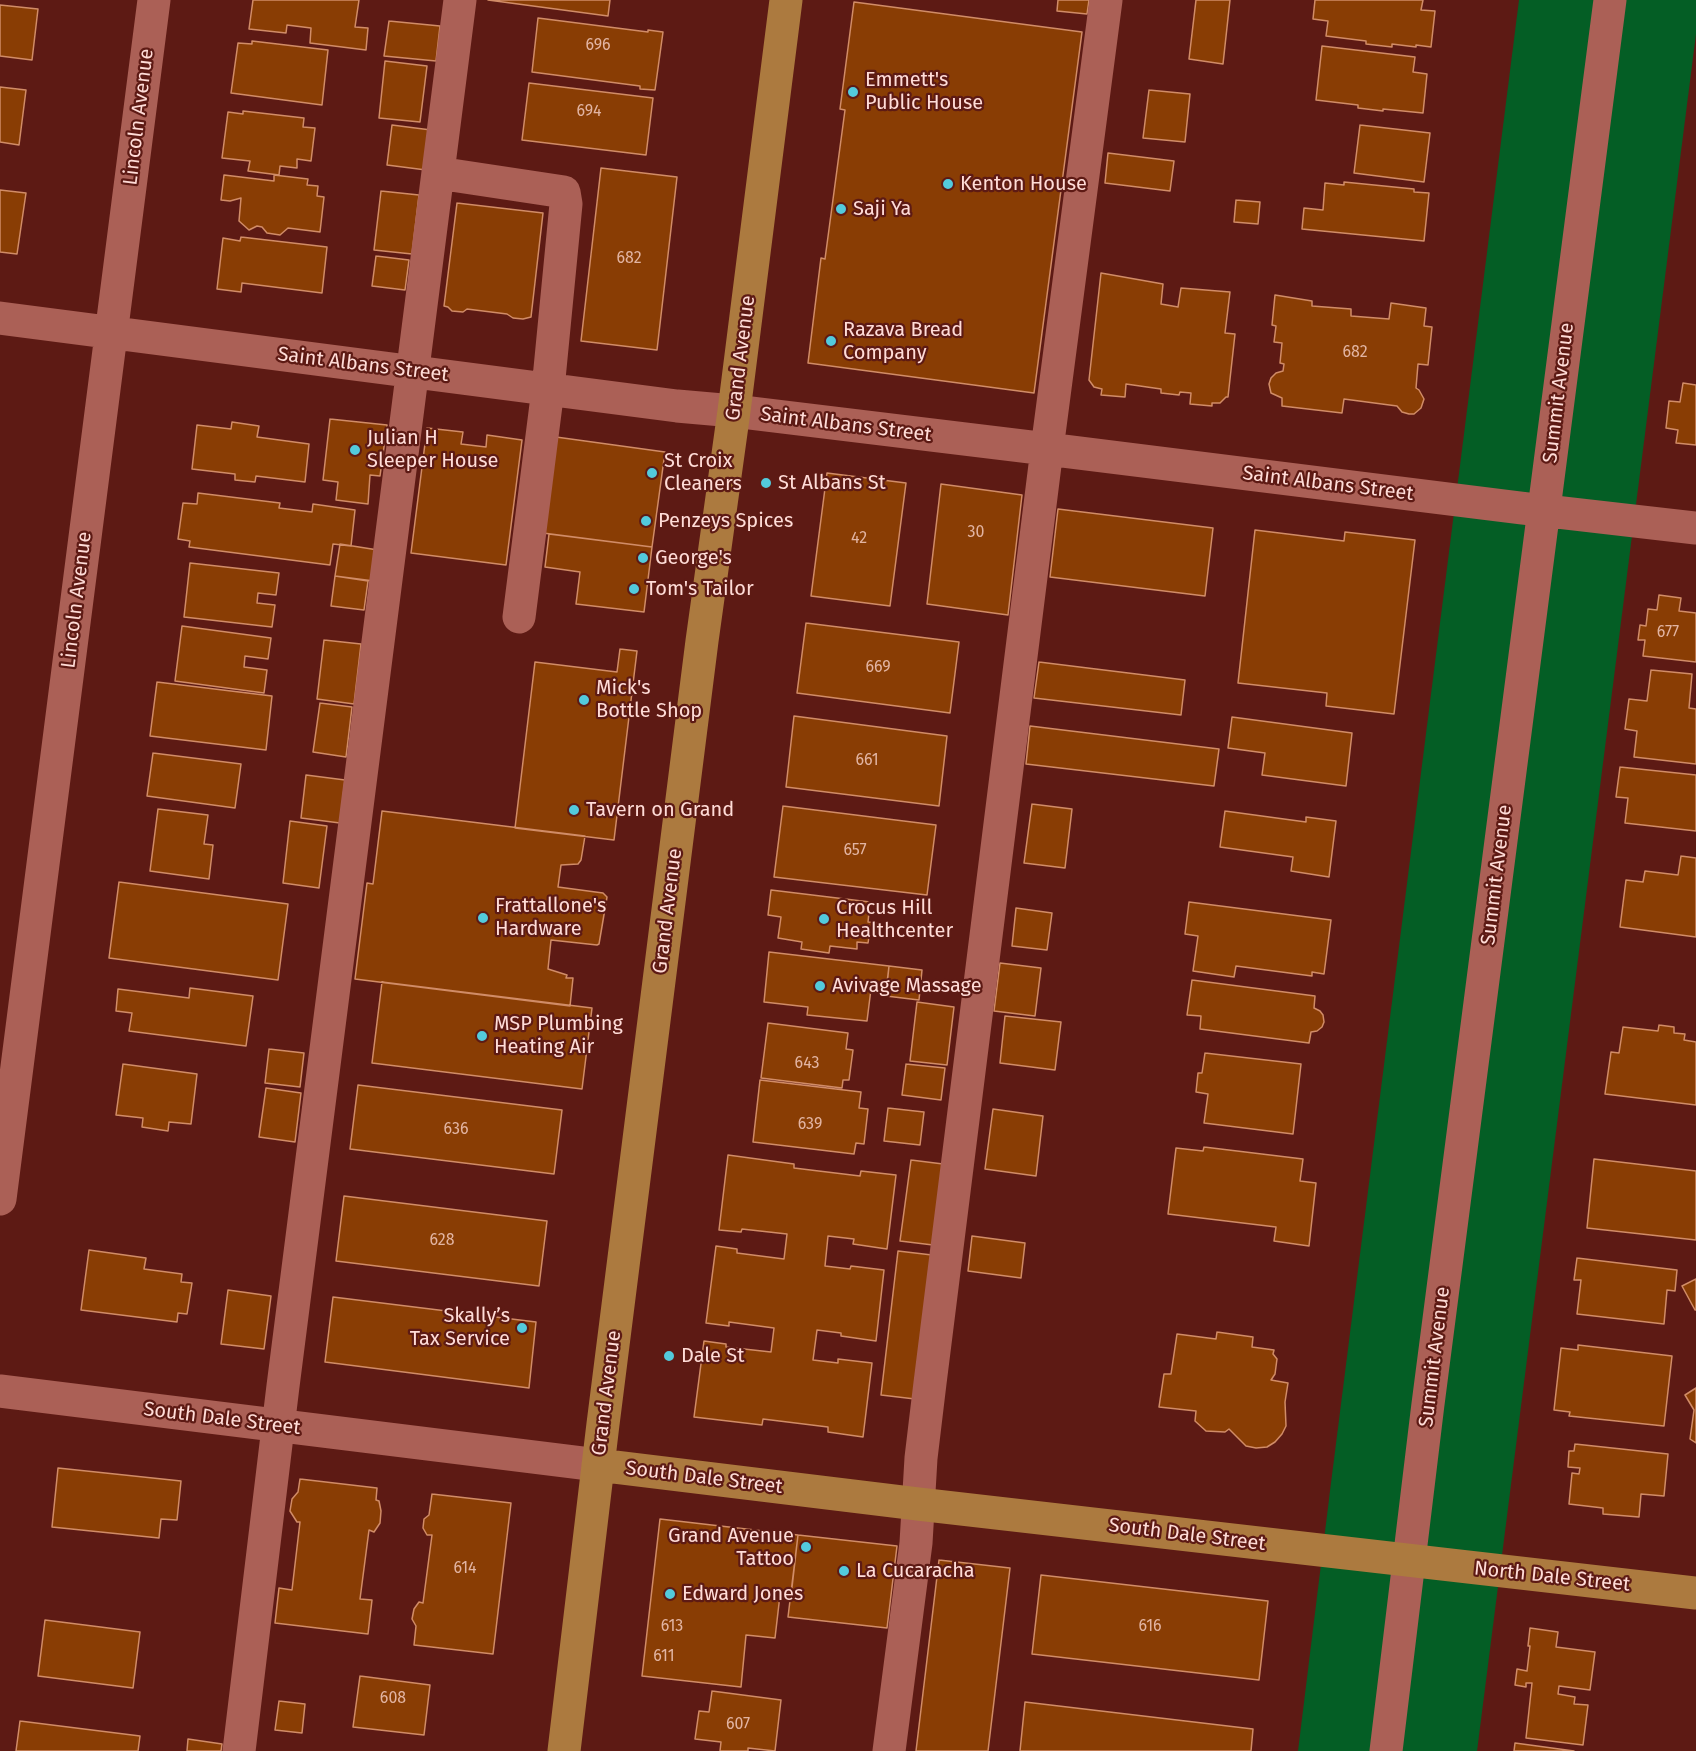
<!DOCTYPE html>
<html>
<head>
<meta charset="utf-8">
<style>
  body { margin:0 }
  canvas { display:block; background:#5d1a14 }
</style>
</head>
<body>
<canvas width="1696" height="1751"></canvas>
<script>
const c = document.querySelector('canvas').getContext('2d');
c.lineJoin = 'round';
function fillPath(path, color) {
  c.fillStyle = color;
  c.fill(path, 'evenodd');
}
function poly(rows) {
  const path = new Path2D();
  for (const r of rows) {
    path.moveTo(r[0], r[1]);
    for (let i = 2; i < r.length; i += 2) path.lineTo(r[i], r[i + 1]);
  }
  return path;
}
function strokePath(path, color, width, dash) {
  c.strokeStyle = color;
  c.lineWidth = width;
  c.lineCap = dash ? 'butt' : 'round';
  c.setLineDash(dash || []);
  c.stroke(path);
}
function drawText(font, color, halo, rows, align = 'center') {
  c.font = font + ' "Fira Sans",sans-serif';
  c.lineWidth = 4.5;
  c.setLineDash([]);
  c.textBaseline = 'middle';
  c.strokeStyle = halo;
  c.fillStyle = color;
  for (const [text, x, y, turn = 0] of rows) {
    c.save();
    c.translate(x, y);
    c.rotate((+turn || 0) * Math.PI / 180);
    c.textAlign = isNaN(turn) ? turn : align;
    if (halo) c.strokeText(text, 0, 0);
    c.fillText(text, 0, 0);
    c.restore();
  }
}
const green = poly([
  [1519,0,1696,0,1696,34,1477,1751,1298,1751,1331,1483]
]);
const building = poly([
  [253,0,359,0,355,27,368,28,366,50,310,43,311,28,287,25,286,33,249,29,253,0],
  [488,0,610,0,608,16,488,0],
  [1058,0,1089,0,1087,14,1057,11,1058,0],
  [1196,0,1230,0,1223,64,1189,59,1196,0],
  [1315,0,1423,0,1421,10,1435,11,1431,47,1416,45,1416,47,1392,44,1392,47,1366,44,1366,41,1326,36,1328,21,1313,19,1315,0],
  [854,2,1082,32,1034,393,808,363,821,258,825,259,845,110,840,109,854,2],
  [0,5,38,9,32,60,0,56,0,5],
  [538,18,648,32,648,30,663,32,655,90,640,89,640,86,532,72,538,18],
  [389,21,440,26,436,61,384,56,389,21],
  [252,41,328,50,322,105,231,93,238,43,252,44,252,41],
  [1322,46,1415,57,1413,72,1427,74,1423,113,1383,109,1383,111,1358,108,1358,105,1316,100,1322,46],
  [385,61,427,66,420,122,379,118,385,61],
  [529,83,653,98,646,155,522,140,529,83],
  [0,87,26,90,19,145,0,142,0,87],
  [1149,90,1190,94,1185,142,1143,138,1149,90],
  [243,111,304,118,303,127,315,128,311,161,297,159,297,168,280,166,279,175,248,171,250,161,222,158,228,112,243,114,243,111],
  [392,125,431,130,426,170,387,165,392,125],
  [1360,125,1430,133,1424,182,1354,173,1360,125],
  [1108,153,1174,161,1170,191,1105,183,1108,153],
  [601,168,677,177,657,350,581,341,601,168],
  [224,175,274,181,274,175,308,179,307,185,318,186,317,196,324,197,320,232,288,228,280,235,267,233,262,227,257,226,249,230,239,221,241,198,230,201,221,200,224,175],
  [1344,182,1414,189,1414,192,1429,193,1424,241,1302,229,1304,208,1323,210,1325,183,1344,185,1344,182],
  [0,190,26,193,17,254,0,252,0,190],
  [381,191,419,195,412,254,374,250,381,191],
  [1236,200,1260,202,1258,224,1234,222,1236,200],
  [457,203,543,213,531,317,523,319,513,318,507,314,467,309,463,312,452,311,448,307,444,306,457,203],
  [241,237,327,247,322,293,242,283,241,292,217,289,223,238,240,241,241,237],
  [376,256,409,260,405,290,372,286,376,256],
  [1101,273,1163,284,1161,304,1178,307,1181,288,1230,292,1225,333,1235,334,1228,397,1226,397,1220,403,1212,403,1212,406,1190,404,1191,393,1180,392,1179,395,1161,393,1161,389,1126,384,1125,397,1101,395,1102,389,1094,387,1089,380,1101,273],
  [1275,295,1312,301,1312,306,1351,309,1351,316,1389,319,1391,303,1426,308,1424,326,1432,327,1428,365,1418,364,1416,388,1419,390,1424,399,1421,408,1414,414,1409,414,1402,412,1397,406,1344,399,1342,413,1282,406,1282,398,1271,393,1269,384,1271,378,1276,373,1283,371,1284,364,1280,363,1282,343,1274,342,1276,326,1272,325,1275,295],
  [1683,383,1696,385,1696,445,1676,443,1678,430,1666,428,1669,401,1680,402,1683,383],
  [330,419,387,425,380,476,370,475,368,504,336,500,338,482,323,480,330,419],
  [232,422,259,426,257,437,309,444,305,482,256,476,255,482,235,480,235,474,192,469,197,425,231,429,232,422],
  [427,428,463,432,461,444,486,447,487,435,522,440,506,565,411,553,427,428],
  [556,437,665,452,652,547,543,533,556,437],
  [827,473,906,483,890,606,811,596,827,473],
  [941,484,1022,495,1008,615,927,604,941,484],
  [198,493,280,503,279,508,312,512,313,504,355,510,351,546,333,544,330,565,189,547,190,541,178,539,183,503,197,504,198,493],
  [1058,509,1213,528,1205,596,1050,577,1058,509],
  [1255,530,1344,541,1345,532,1415,540,1394,714,1326,706,1327,693,1238,683,1255,530],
  [549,534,652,547,644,612,576,604,580,572,545,567,549,534],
  [340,544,378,550,374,581,335,576,340,544],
  [190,563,279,573,276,595,258,593,257,603,275,605,272,627,184,617,190,563],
  [335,576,368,581,364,610,331,606,335,576],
  [1659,595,1681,598,1679,611,1696,613,1696,662,1643,656,1645,640,1638,640,1640,625,1646,626,1648,609,1657,610,1659,595],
  [806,623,959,642,950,713,797,693,806,623],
  [182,626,271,638,268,659,245,656,244,667,267,670,264,693,175,681,182,626],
  [324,640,361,644,354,704,317,699,324,640],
  [620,649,637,651,614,840,515,828,535,662,617,672,620,649],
  [1039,662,1185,680,1181,715,1034,698,1039,662],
  [1651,670,1692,674,1689,708,1696,709,1696,764,1634,757,1637,731,1625,729,1629,699,1647,701,1651,670],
  [157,682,272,696,266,750,150,736,157,682],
  [320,703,352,707,346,757,313,752,320,703],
  [794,716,947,736,939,806,786,787,794,716],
  [1232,717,1352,733,1346,786,1262,775,1265,753,1228,748,1232,717],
  [1030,726,1219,749,1214,786,1026,764,1030,726],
  [153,753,241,764,235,808,147,796,153,753],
  [1620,767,1696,775,1696,831,1625,823,1628,798,1616,797,1620,767],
  [306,775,345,780,340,823,301,818,306,775],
  [1032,804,1072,809,1065,868,1024,863,1032,804],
  [783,806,936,825,927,895,774,877,783,806],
  [158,809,208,815,204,844,213,845,209,879,150,871,158,809],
  [382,811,585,836,581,860,578,864,561,865,558,887,603,893,607,897,599,944,597,945,551,940,548,969,567,975,566,978,573,978,570,1006,355,979,367,883,373,884,382,811],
  [1225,811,1306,822,1306,817,1336,821,1329,877,1291,871,1293,857,1220,847,1225,811],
  [290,821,327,826,319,888,283,883,290,821],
  [1681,856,1696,858,1696,937,1620,927,1626,880,1643,882,1645,871,1678,875,1681,856],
  [119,882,288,904,278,980,109,958,119,882],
  [771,890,870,902,868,922,878,923,877,932,870,931,868,943,857,942,857,949,830,946,829,953,801,949,802,942,778,938,781,917,768,915,771,890],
  [1189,902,1331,920,1324,974,1312,972,1312,976,1236,966,1234,977,1193,971,1198,936,1185,934,1189,902],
  [1016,908,1052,913,1047,950,1012,946,1016,908],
  [769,952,889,966,886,991,871,989,867,1021,807,1015,808,1007,764,1002,769,952],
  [1000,963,1041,968,1035,1016,994,1011,1000,963],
  [889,966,922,970,919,1000,886,996,889,966],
  [1192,980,1315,996,1314,1008,1320,1011,1323,1015,1324,1022,1322,1027,1317,1031,1311,1032,1309,1043,1200,1029,1201,1016,1187,1015,1192,980],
  [382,982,592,1008,582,1089,372,1063,382,982],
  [190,988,253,996,246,1046,129,1031,132,1013,116,1011,118,989,189,998,190,988],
  [917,1002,954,1007,947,1065,910,1061,917,1002],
  [1005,1016,1061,1022,1055,1070,1000,1063,1005,1016],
  [768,1023,848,1033,846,1049,853,1050,849,1080,843,1080,842,1088,761,1078,768,1023],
  [1659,1025,1674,1027,1674,1033,1685,1034,1684,1040,1696,1042,1696,1105,1605,1094,1611,1052,1619,1053,1623,1027,1658,1031,1659,1025],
  [269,1049,304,1053,300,1087,265,1083,269,1049],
  [1205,1053,1301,1064,1293,1134,1204,1123,1208,1094,1196,1092,1198,1073,1202,1073,1205,1053],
  [123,1064,197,1074,191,1124,169,1122,168,1131,142,1127,143,1118,116,1115,123,1064],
  [906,1064,945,1068,941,1100,902,1095,906,1064],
  [760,1080,861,1092,859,1108,868,1109,864,1144,856,1143,854,1154,753,1142,760,1080],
  [358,1085,562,1110,554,1174,350,1149,358,1085],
  [266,1088,301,1093,295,1142,259,1137,266,1088],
  [888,1108,924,1112,920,1145,884,1141,888,1108],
  [993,1109,1043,1116,1036,1176,985,1169,993,1109],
  [1204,1147,1303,1159,1300,1181,1316,1183,1309,1246,1274,1241,1276,1227,1168,1214,1176,1148,1203,1151,1204,1147],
  [728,1155,794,1164,794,1168,860,1176,861,1171,896,1175,887,1249,853,1244,854,1239,828,1236,825,1266,850,1269,851,1266,884,1270,876,1341,841,1336,841,1333,817,1330,813,1360,838,1363,838,1359,872,1363,863,1437,828,1432,828,1427,763,1419,762,1425,694,1417,704,1341,726,1344,726,1347,771,1352,774,1328,729,1322,729,1326,706,1323,716,1246,737,1249,737,1253,784,1259,787,1234,742,1229,741,1232,719,1230,728,1155],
  [1594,1159,1696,1171,1696,1240,1587,1228,1594,1159],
  [911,1160,943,1164,933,1245,900,1241,911,1160],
  [344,1196,547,1221,539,1286,336,1261,344,1196],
  [972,1236,1025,1243,1021,1278,968,1271,972,1236],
  [89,1250,146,1258,144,1269,182,1274,181,1282,192,1283,187,1314,178,1313,177,1322,81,1310,89,1250],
  [898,1251,932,1255,915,1399,881,1395,898,1251],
  [1577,1258,1677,1270,1675,1291,1667,1290,1664,1324,1577,1314,1581,1280,1574,1280,1577,1258],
  [1696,1279,1696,1310,1695,1310,1682,1286,1696,1279],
  [228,1290,271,1296,264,1349,221,1344,228,1290],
  [333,1297,536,1322,529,1388,325,1362,333,1297],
  [1217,1332,1253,1337,1252,1347,1274,1350,1273,1354,1277,1359,1275,1374,1271,1380,1288,1383,1285,1402,1286,1426,1282,1434,1275,1442,1267,1447,1256,1448,1246,1446,1229,1429,1225,1432,1206,1431,1195,1421,1196,1411,1159,1407,1164,1374,1171,1374,1177,1334,1216,1339,1217,1332],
  [1578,1345,1672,1356,1664,1426,1569,1416,1570,1412,1554,1410,1561,1348,1578,1350,1578,1345],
  [1696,1388,1696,1443,1690,1439,1694,1410,1685,1395,1696,1388],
  [1575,1444,1668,1454,1664,1496,1641,1494,1639,1517,1603,1514,1603,1508,1569,1504,1572,1473,1579,1474,1580,1468,1568,1467,1569,1451,1574,1451,1575,1444],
  [58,1468,181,1481,177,1520,161,1519,159,1538,52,1527,58,1468],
  [300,1479,377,1488,376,1500,379,1501,381,1511,380,1523,374,1532,369,1530,360,1599,372,1600,368,1634,275,1623,279,1588,292,1590,300,1522,297,1522,290,1511,292,1499,298,1492,300,1479],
  [432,1494,511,1503,493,1654,414,1645,416,1626,412,1619,414,1609,419,1602,423,1603,432,1535,427,1535,423,1528,424,1519,429,1515,432,1494],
  [660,1519,798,1535,791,1596,780,1595,775,1638,746,1635,741,1687,642,1676,660,1519],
  [798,1535,897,1546,887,1628,788,1617,798,1535],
  [939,1560,1010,1568,988,1751,916,1751,939,1560],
  [1041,1575,1268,1601,1259,1680,1032,1654,1041,1575],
  [45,1620,140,1632,133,1688,38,1676,45,1620],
  [1530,1628,1558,1632,1556,1647,1595,1652,1590,1690,1559,1686,1558,1694,1575,1697,1574,1704,1588,1705,1583,1745,1526,1738,1532,1683,1526,1683,1526,1687,1515,1685,1517,1669,1527,1671,1530,1646,1528,1646,1530,1628],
  [360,1676,430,1685,424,1735,353,1727,360,1676],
  [712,1691,781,1700,775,1751,748,1748,748,1751,720,1751,721,1742,695,1739,699,1711,709,1712,712,1691],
  [279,1701,305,1704,302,1733,275,1730,279,1701],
  [1025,1702,1253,1729,1251,1751,1020,1751,1025,1702],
  [20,1721,140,1736,138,1751,16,1751,20,1721],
  [188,1739,222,1744,221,1751,187,1751,188,1739],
  [1515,1743,1574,1751,1514,1751,1515,1743]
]);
const minor = poly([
  [438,173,564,192,566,204,548,389,519,617],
  [0,318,677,406,734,411,1047,449,1521,508,1696,528],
  [0,1199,154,0],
  [0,1391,598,1465],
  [239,1751,283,1386,460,0],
  [889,1751,916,1543,921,1458,930,1383,1047,449,1106,0],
  [1386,1751,1428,1404,1610,0]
]);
const major = poly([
  [598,1465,918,1504,1696,1593],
  [564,1751,603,1424,702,641,734,411,786,0]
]);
const markers = [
  [853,92,6,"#53cadc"],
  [948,184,6,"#53cadc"],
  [841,209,6,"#53cadc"],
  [831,341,6,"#53cadc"],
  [355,450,6,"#53cadc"],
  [652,473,6,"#53cadc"],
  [766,483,6,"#53cadc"],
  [646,521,6,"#53cadc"],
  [643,558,6,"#53cadc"],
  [634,589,6,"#53cadc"],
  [584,700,6,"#53cadc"],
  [574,810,6,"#53cadc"],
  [483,918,6,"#53cadc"],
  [824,919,6,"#53cadc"],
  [820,986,6,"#53cadc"],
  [482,1036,6,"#53cadc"],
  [522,1328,6,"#53cadc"],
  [669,1356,6,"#53cadc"],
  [806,1547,6,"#53cadc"],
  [844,1571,6,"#53cadc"],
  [670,1594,6,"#53cadc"]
];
const numberNames = [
  ["696",598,46],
  ["694",589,112],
  ["682",629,259],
  ["682",1355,353],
  ["30",976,533],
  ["42",859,539],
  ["677",1668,633],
  ["669",878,668],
  ["661",867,761],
  ["657",855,851],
  ["643",807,1064],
  ["639",810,1125],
  ["636",456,1130],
  ["628",442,1241],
  ["614",465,1569],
  ["613",672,1627],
  ["616",1150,1627],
  ["611",664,1657],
  ["608",393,1699],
  ["607",738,1725]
];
const poiNames = [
  ["Emmett's",865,80],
  ["Public House",865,103],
  ["Kenton House",960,184],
  ["Saji Ya",853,209],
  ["Razava Bread",843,330],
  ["Company",843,353],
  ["Julian H",367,438],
  ["Sleeper House",367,461],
  ["St Croix",664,461],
  ["Cleaners",664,484],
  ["St Albans St",778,483],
  ["Penzeys Spices",658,521],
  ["George's",655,558],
  ["Tom's Tailor",646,589],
  ["Mick's",596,688],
  ["Bottle Shop",596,711],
  ["Tavern on Grand",586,810],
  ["Frattallone's",495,906],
  ["Hardware",495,929],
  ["Crocus Hill",836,908],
  ["Healthcenter",836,931],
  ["Avivage Massage",832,986],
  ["MSP Plumbing",494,1024],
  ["Heating Air",494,1047],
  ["Skally’s",510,1316,"right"],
  ["Tax Service",510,1339,"right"],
  ["Dale St",681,1356],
  ["Grand Avenue",794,1536,"right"],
  ["Tattoo",794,1559,"right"],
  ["La Cucaracha",856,1571],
  ["Edward Jones",682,1594]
];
const streetNames = [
  ["Lincoln Avenue",139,117,-83],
  ["Grand Avenue",741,358,-83],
  ["Saint Albans Street",363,365,7],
  ["Summit Avenue",1559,393,-83],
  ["Saint Albans Street",846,425,7],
  ["Saint Albans Street",1328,484,7],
  ["Lincoln Avenue",77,600,-83],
  ["Summit Avenue",1497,875,-83],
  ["Grand Avenue",668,911,-83],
  ["Summit Avenue",1435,1357,-83],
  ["Grand Avenue",607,1393,-83],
  ["South Dale Street",222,1419,7],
  ["South Dale Street",704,1478,7],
  ["South Dale Street",1187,1535,7],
  ["North Dale Street",1552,1577,6]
];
fillPath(green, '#045e25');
fillPath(building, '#893d04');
strokePath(building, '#d18c67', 1.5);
strokePath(minor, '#ab6056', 33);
strokePath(major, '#ac7a3f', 33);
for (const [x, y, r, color] of markers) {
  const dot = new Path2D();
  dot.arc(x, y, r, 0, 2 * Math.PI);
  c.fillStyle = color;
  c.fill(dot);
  strokePath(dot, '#5d1a14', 2);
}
drawText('16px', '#e2b4a2', null, numberNames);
drawText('20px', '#ffdcd7', '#5d1a14', poiNames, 'left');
drawText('20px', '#ffdcd7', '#5d1a14', streetNames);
</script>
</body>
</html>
